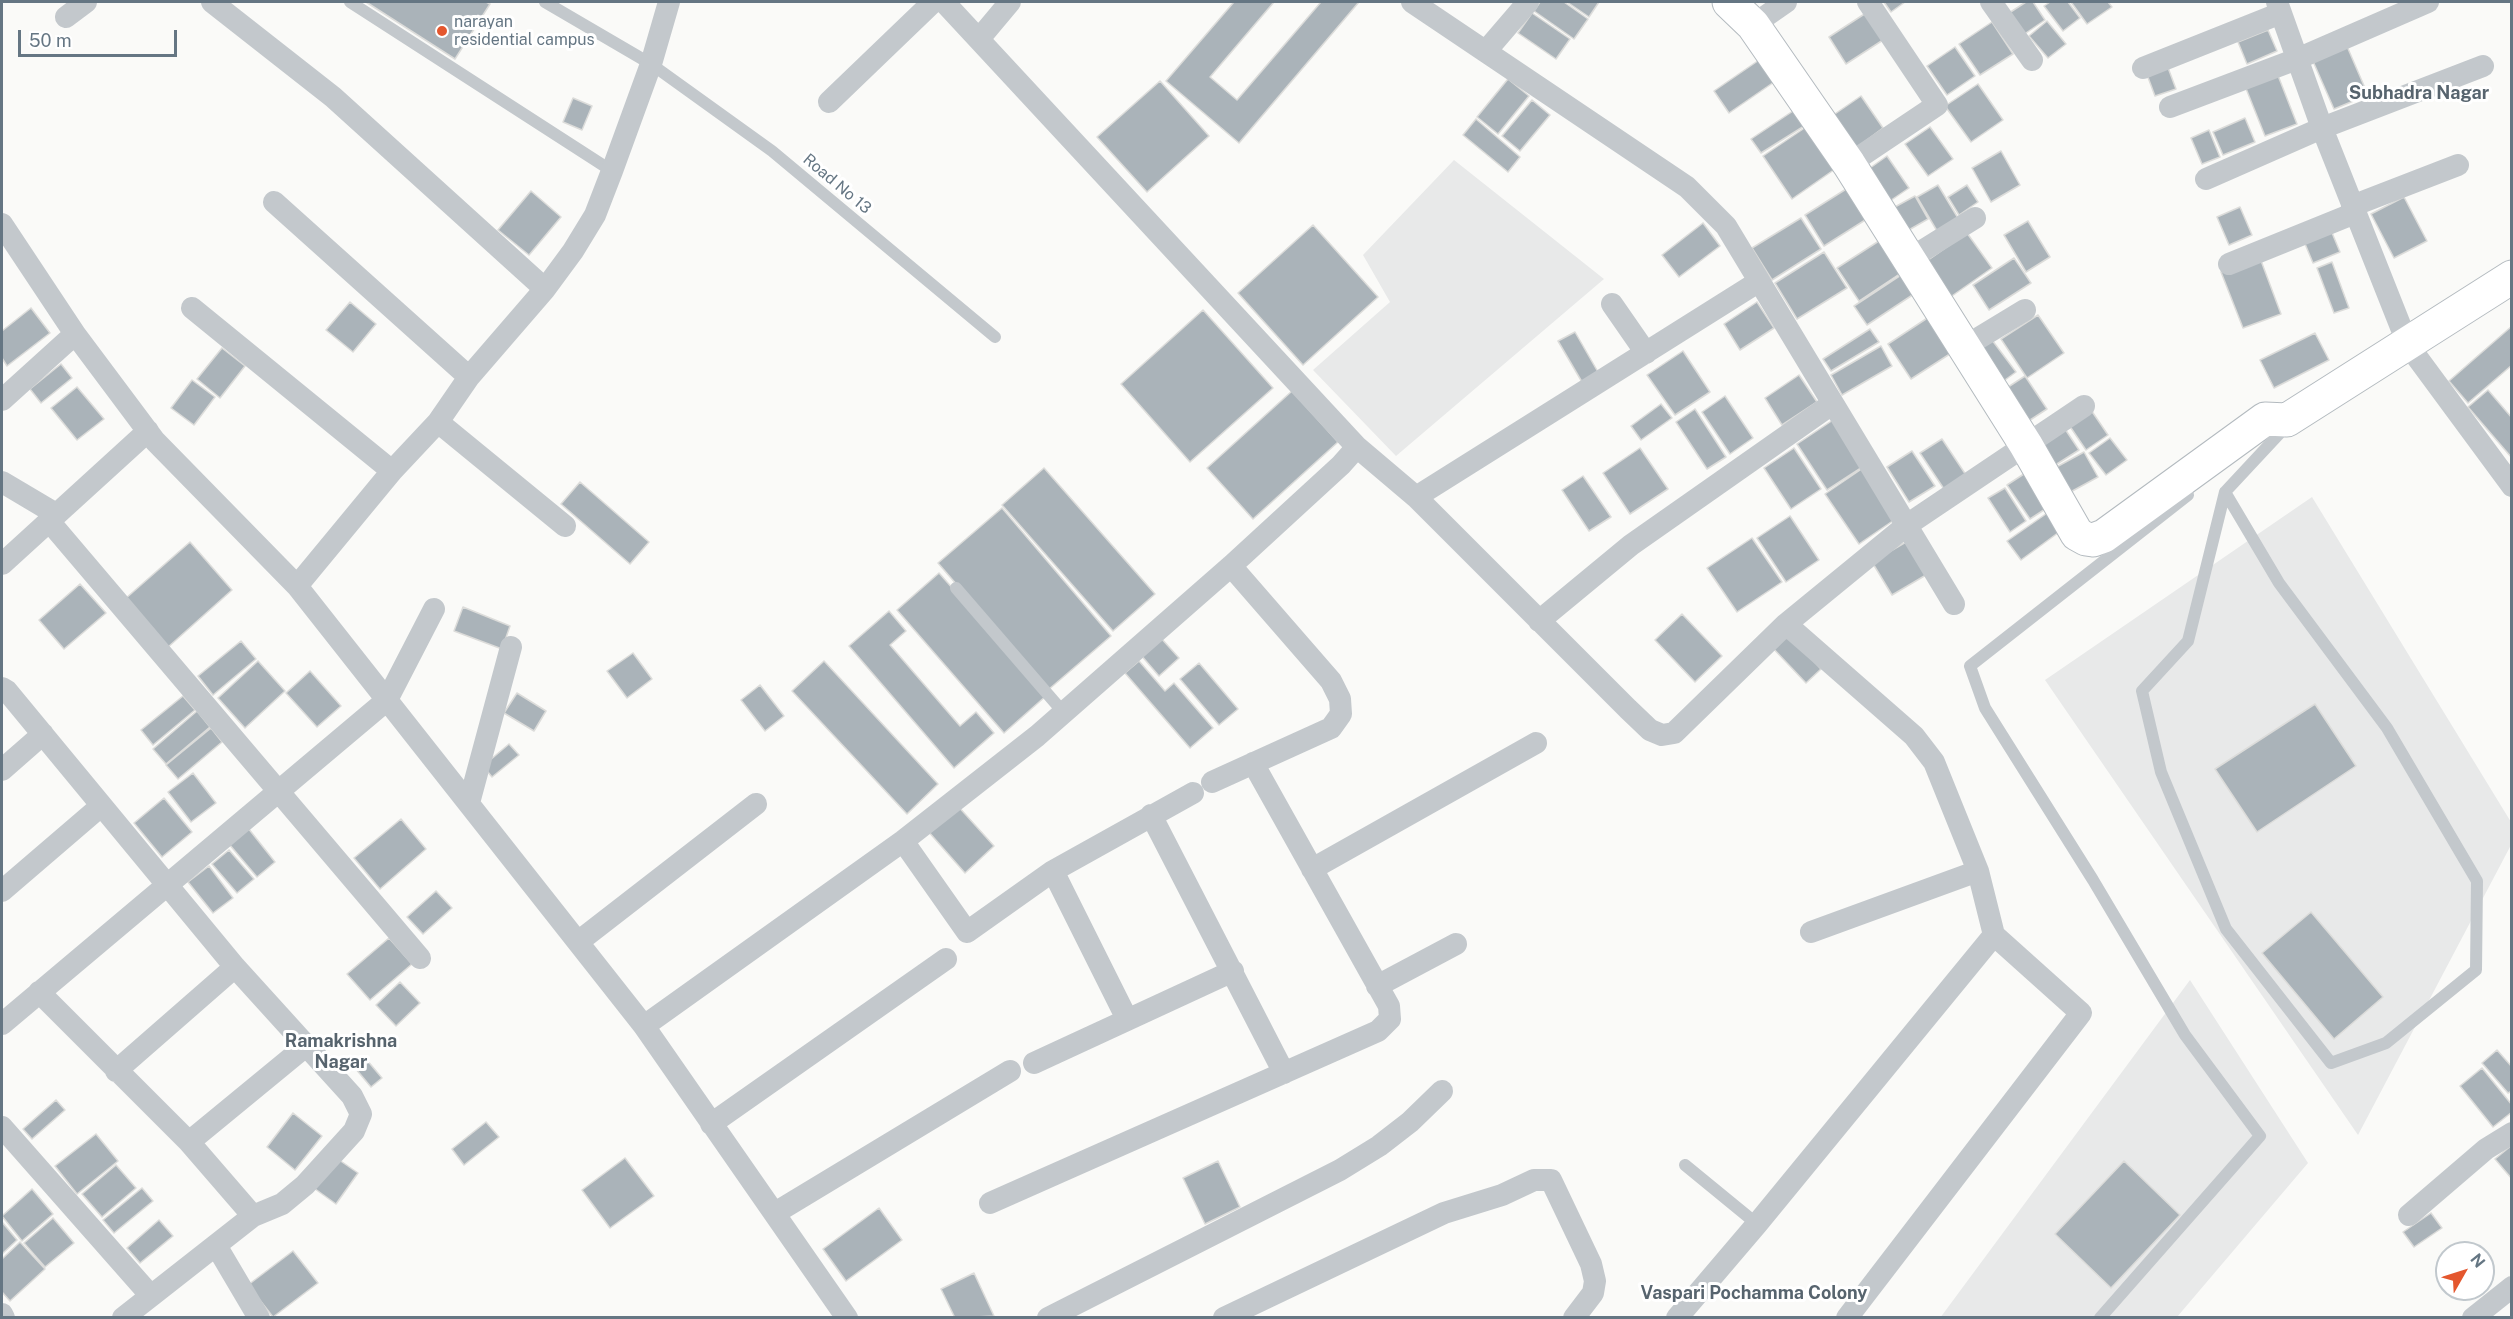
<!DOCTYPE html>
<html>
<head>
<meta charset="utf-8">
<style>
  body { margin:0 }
  #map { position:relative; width:2513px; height:1319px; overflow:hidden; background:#fafaf8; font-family:"Public Sans",sans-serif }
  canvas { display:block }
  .frame { position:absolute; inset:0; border:3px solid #657683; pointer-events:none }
  .north { position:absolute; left:2435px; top:1241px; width:60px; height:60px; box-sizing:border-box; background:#fff; border:2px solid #c1c8cd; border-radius:50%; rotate:51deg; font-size:16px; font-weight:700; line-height:24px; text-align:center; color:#657683 }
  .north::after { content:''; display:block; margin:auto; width:21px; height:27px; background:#e4572e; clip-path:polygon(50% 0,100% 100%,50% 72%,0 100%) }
  .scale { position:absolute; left:18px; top:30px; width:159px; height:27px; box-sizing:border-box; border:3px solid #657683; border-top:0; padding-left:8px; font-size:18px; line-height:21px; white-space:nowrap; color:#657683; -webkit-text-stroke:4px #fff; paint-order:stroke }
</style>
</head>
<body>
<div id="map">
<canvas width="2513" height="1319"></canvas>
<div class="frame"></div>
<div class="north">N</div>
<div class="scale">50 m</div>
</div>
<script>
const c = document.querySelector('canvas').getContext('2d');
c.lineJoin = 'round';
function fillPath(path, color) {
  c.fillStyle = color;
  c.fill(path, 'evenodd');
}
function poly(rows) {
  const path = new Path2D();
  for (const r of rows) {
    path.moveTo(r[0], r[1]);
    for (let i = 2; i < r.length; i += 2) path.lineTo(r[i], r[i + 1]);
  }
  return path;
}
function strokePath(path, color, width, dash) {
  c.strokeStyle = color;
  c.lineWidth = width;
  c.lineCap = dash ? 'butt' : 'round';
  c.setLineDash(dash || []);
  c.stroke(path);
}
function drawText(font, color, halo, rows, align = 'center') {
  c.font = font + ' "Public Sans",sans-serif';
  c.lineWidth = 6;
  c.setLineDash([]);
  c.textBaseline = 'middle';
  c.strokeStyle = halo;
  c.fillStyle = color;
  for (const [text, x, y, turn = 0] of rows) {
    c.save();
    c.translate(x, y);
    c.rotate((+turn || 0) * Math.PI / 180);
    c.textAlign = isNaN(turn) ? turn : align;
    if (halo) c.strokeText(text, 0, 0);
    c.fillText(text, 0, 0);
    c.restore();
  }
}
const built = poly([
  [1454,160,1604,279,1396,456,1313,370,1390,302,1363,255],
  [2312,497,2511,822,2511,845,2358,1135,2045,680],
  [2190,980,2308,1163,2177,1317,1940,1318]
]);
const building = poly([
  [366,2,486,2,490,4,455,59,366,2],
  [1234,2,1274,2,1210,77,1237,100,1321,2,1359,2,1239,143,1166,81,1234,2],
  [1540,2,1564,2,1588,19,1574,39,1534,11,1540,2],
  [1567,2,1599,2,1589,17,1567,2],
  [1884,2,1905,2,1891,12,1884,2],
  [2026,2,2033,2,2045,20,2023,35,2009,13,2026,2],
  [2050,2,2068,2,2080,18,2063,31,2044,6,2050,2],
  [2071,2,2108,2,2112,7,2087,24,2071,2],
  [1532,13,1570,39,1556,59,1518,33,1532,13],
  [1866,13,1883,40,1846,64,1829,37,1866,13],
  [2047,21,2066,44,2048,58,2029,36,2047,21],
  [1992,22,2013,54,1980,75,1959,44,1992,22],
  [2268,30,2277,51,2247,64,2238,42,2268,30],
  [2346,44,2368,95,2334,109,2312,59,2346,44],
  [1955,47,1975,76,1947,95,1927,66,1955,47],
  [1762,58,1777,80,1729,113,1714,91,1762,58],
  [2167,65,2176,89,2155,96,2146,72,2167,65],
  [2277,73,2297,124,2265,136,2245,86,2277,73],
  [1508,79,1529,96,1498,134,1477,117,1508,79],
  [1160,81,1209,136,1147,192,1097,137,1160,81],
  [1978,84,2003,120,1971,142,1945,106,1978,84],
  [1861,96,1883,128,1852,151,1829,118,1861,96],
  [573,98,592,106,582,130,563,122,573,98],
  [1532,100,1550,115,1520,151,1502,136,1532,100],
  [1799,107,1809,123,1761,153,1751,139,1799,107],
  [2245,118,2255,142,2223,155,2213,132,2245,118],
  [1476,119,1520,157,1508,172,1463,135,1476,119],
  [1809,125,1838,167,1792,199,1763,156,1809,125],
  [1930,127,1953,159,1928,176,1905,144,1930,127],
  [2209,130,2220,157,2202,164,2191,138,2209,130],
  [2001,151,2020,185,1991,202,1972,168,2001,151],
  [1887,156,1909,188,1884,205,1863,173,1887,156],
  [1938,185,1961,223,1940,236,1917,197,1938,185],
  [1967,185,1978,202,1959,215,1948,197,1967,185],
  [1851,186,1870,217,1824,246,1805,215,1851,186],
  [531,191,561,217,529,255,498,230,531,191],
  [1915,196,1928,219,1907,231,1893,208,1915,196],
  [2404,197,2427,241,2394,258,2371,214,2404,197],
  [2240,207,2252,235,2229,245,2217,217,2240,207],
  [1801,218,1821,249,1772,280,1752,248,1801,218],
  [2028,221,2050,257,2026,272,2004,235,2028,221],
  [1703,223,1720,246,1679,277,1662,255,1703,223],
  [1313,225,1378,297,1303,365,1238,293,1313,225],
  [2330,228,2340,252,2313,263,2303,239,2330,228],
  [1967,233,1992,268,1949,298,1924,263,1967,233],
  [1882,239,1904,271,1859,301,1837,268,1882,239],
  [1824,252,1847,288,1797,319,1775,283,1824,252],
  [2014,258,2031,283,1989,310,1973,285,2014,258],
  [2260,258,2281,314,2243,328,2221,272,2260,258],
  [2332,262,2349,308,2334,313,2317,268,2332,262],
  [1904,273,1917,292,1867,325,1854,306,1904,273],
  [350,302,376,324,353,352,326,330,350,302],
  [1757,302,1774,328,1740,350,1724,324,1757,302],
  [31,308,50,333,7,366,2,358,2,331,31,308],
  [1203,310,1273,388,1190,462,1121,384,1203,310],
  [1932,315,1956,350,1911,379,1888,344,1932,315],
  [2038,315,2064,353,2027,378,2001,339,2038,315],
  [2512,326,2512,365,2468,403,2449,381,2512,326],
  [1870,329,1879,342,1831,371,1823,359,1870,329],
  [1575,332,1598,372,1582,382,1558,341,1575,332],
  [2315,333,2329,360,2274,388,2260,360,2315,333],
  [1992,340,2016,372,1998,385,1974,354,1992,340],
  [1881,346,1892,366,1842,395,1831,375,1881,346],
  [222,348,245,366,220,398,197,379,222,348],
  [1683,351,1710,392,1675,415,1647,375,1683,351],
  [61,364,72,378,41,403,30,389,61,364],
  [1799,375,1817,402,1782,425,1765,398,1799,375],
  [2025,376,2047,409,2024,424,2002,391,2025,376],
  [192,380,215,397,194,425,171,408,192,380],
  [77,387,104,419,77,440,51,408,77,387],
  [2488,390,2512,418,2512,458,2468,407,2488,390],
  [1292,391,1338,442,1253,519,1207,468,1292,391],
  [1725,396,1753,438,1730,454,1702,412,1725,396],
  [1661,404,1672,418,1641,440,1631,426,1661,404],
  [1695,409,1726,457,1707,469,1676,422,1695,409],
  [2091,410,2108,435,2086,450,2069,425,2091,410],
  [1833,420,1864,466,1827,490,1797,444,1833,420],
  [2063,426,2079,450,2049,469,2033,445,2063,426],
  [2110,438,2127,460,2106,475,2089,453,2110,438],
  [1942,439,1966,475,1944,489,1920,453,1942,439],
  [1640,448,1668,489,1630,514,1603,473,1640,448],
  [1794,448,1821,489,1791,509,1764,468,1794,448],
  [1912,451,1935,486,1909,502,1887,467,1912,451],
  [2084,452,2098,477,2065,495,2051,470,2084,452],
  [1044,468,1155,594,1113,631,1002,505,1044,468],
  [1863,468,1897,518,1859,544,1825,494,1863,468],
  [2030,470,2053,504,2030,519,2007,485,2030,470],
  [1583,476,1611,517,1589,531,1562,490,1583,476],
  [580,482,649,542,630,564,561,504,580,482],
  [2005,488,2026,521,2010,532,1988,498,2005,488],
  [1002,508,1111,636,1048,690,938,563,1002,508],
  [2053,509,2066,527,2021,560,2007,541,2053,509],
  [1790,516,1819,560,1786,582,1757,538,1790,516],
  [1752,538,1782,582,1737,612,1707,568,1752,538],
  [190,542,232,590,167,648,125,599,190,542],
  [1906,542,1926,575,1892,595,1872,562,1906,542],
  [939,573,1047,695,1004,733,897,610,939,573],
  [80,584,106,613,64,649,39,620,80,584],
  [463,607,510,626,502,649,454,631,463,607],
  [889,611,906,631,890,645,960,726,976,712,994,733,954,768,849,646,889,611],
  [1682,614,1722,656,1695,682,1655,640,1682,614],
  [1784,630,1821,669,1806,683,1769,644,1784,630],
  [1160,637,1179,658,1159,676,1140,654,1160,637],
  [241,641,256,659,213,695,198,676,241,641],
  [633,653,652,679,627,698,607,671,633,653],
  [258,661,285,691,245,728,218,698,258,661],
  [824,661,938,784,907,814,792,691,824,661],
  [1139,661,1165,691,1174,683,1213,728,1190,748,1125,673,1139,661],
  [1199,663,1238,709,1219,725,1180,679,1199,663],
  [310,671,341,706,317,727,286,693,310,671],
  [760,685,784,716,765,731,741,700,760,685],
  [517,693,546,711,534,731,504,713,517,693],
  [183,696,195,710,153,745,141,730,183,696],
  [2315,704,2356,766,2257,832,2215,769,2315,704],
  [197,711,210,727,166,764,153,749,197,711],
  [211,728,222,742,178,779,166,765,211,728],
  [509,744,519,755,492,777,483,766,509,744],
  [193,773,216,803,191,822,168,792,193,773],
  [164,798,192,832,162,857,134,823,164,798],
  [956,804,994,846,965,873,927,830,956,804],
  [401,819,426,849,380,889,354,858,401,819],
  [248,828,275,862,257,877,229,844,248,828],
  [229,850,254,879,237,893,212,864,229,850],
  [209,866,233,898,213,913,188,882,209,866],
  [436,891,452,908,423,934,407,917,436,891],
  [2311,912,2383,997,2334,1039,2262,953,2311,912],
  [389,938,412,964,370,1000,347,974,389,938],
  [400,982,420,1003,396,1026,376,1005,400,982],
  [2497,1050,2512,1067,2512,1091,2508,1093,2482,1063,2497,1050],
  [366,1059,382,1078,371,1087,355,1068,366,1059],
  [2482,1068,2512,1105,2512,1112,2493,1127,2460,1086,2482,1068],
  [56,1100,65,1110,32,1139,23,1129,56,1100],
  [293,1113,322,1136,295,1170,267,1147,293,1113],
  [486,1122,499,1137,464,1165,452,1149,486,1122],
  [96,1134,118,1161,77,1194,55,1166,96,1134],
  [2512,1145,2512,1179,2495,1159,2512,1145],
  [332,1155,358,1173,336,1204,311,1186,332,1155],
  [625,1158,654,1196,610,1228,582,1190,625,1158],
  [1218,1161,1240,1207,1205,1224,1183,1178,1218,1161],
  [2124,1161,2180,1215,2111,1288,2055,1234,2124,1161],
  [116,1165,136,1188,102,1217,82,1194,116,1165],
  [142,1188,153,1201,114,1233,103,1220,142,1188],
  [32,1189,53,1214,22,1241,2,1216,32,1189],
  [879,1208,902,1240,846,1281,823,1249,879,1208],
  [2431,1213,2442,1228,2414,1247,2403,1232,2431,1213],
  [53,1218,74,1243,45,1267,24,1243,53,1218],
  [159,1220,173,1236,140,1263,127,1248,159,1220],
  [2,1222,17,1240,2,1254,2,1222],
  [20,1242,45,1269,10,1301,2,1292,2,1259,20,1242],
  [293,1251,318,1283,273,1317,248,1285,293,1251],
  [974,1273,994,1316,955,1318,941,1289,974,1273]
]);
const lane = poly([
  [350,2,612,171],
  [545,2,651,64,772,151,995,337],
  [2225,492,2188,641,2142,691,2161,772,2226,929,2331,1063,2386,1043,2476,970,2477,881,2387,728,2279,583,2225,492,2280,433,2285,424],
  [956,588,1064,713],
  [1685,1165,1757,1224],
  [2100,1318,2260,1136,2185,1035,2093,880,1985,708,1970,666,2188,495]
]);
const street = poly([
  [212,2,333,97,545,289],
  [944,2,1357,447,1416,497,1628,709,1650,730,1662,735,1674,733,1786,624,1907,525,2084,406],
  [1412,2,1687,187,1726,226,1954,604],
  [1991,2,2032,60],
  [2277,2,2322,128,2408,345,2512,486],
  [66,17,86,2],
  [1753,25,1786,2],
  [979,39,1010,2],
  [1486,51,1528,2],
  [2143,68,2281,13],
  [829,102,933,2],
  [2170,107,2297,59,2428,2],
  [1849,164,1937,105,1868,2],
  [2206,179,2322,128,2483,66],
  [274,202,469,377],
  [2352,206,2458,165],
  [2,224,75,334,155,441,297,586,644,1026,847,1318],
  [1909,259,1975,218],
  [2229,264,2355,213],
  [1612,304,1646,353],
  [192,308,392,471],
  [1964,347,2025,310],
  [2,400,75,334],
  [438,422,565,526],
  [2,482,56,514],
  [1416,497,1758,282],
  [49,521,420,958],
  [2,564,148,431],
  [297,586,392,471,438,422,469,377,545,289,573,251,595,215,612,171,651,64,669,2],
  [1539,621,1631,545,1832,404],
  [2,688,7,691,235,967,352,1096,361,1114,354,1131,305,1185,282,1204,253,1216,151,1296,2,1127],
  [2,770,43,734],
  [1212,782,1331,728,1341,714,1340,699,1331,681,1231,566],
  [469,803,511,647],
  [1151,815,1284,1073],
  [903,841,967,932,1053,871,1193,793],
  [1312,869,1536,743],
  [1053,871,1127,1019],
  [2,891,101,806],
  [1811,932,1978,871],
  [578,942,756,804],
  [1377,986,1456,944],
  [39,992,189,1142,253,1216],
  [2,1024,387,700,434,609],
  [644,1026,903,841,1037,736,1231,566,1341,465,1357,447],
  [1034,1063,1233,971],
  [116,1071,235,967],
  [711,1124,946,959],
  [189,1142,307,1045],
  [990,1203,1378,1031,1390,1019,1389,1006,1253,763],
  [775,1213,1010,1071],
  [2409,1215,2486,1149,2512,1133],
  [217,1247,259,1318],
  [2,1314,4,1318],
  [123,1318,151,1296],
  [1048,1318,1340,1170,1379,1146,1410,1122,1442,1091],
  [1224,1318,1444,1213,1502,1195,1534,1180,1551,1180,1591,1264,1595,1281,1593,1293,1574,1318],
  [1677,1318,1757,1224,1994,935,1978,871,1934,762,1914,736,1786,624],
  [1847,1318,2081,1013,1994,935],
  [2473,1318,2512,1287]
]);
const secondary = poly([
  [1729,2,1753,25,1849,164,2026,445,2077,534,2086,539,2093,540,2104,536,2265,419,2287,420,2512,277]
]);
const markers = [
  [442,31,6,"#e4572e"]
];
const poiNames = [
  ["narayan",454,22],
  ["residential campus",454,40]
];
const streetNames = [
  ["Road No 13",837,184,40]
];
const neighbourhoodNames = [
  ["Subhadra Nagar",2419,93],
  ["Ramakrishna",341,1041],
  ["Nagar",341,1062],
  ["Vaspari Pochamma Colony",1754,1293]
];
fillPath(built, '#e8e9e9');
fillPath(building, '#aab3b9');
strokePath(building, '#dcdcda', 1.5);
strokePath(secondary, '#b3babf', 35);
strokePath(lane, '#c3c8cc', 12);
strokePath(street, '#c3c8cc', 22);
strokePath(secondary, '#fff', 33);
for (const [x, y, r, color] of markers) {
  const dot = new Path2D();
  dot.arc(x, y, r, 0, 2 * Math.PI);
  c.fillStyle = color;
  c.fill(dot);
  strokePath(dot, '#fff', 2);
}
drawText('16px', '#657683', '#fff', poiNames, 'left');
drawText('16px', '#657683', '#fff', streetNames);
drawText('bold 18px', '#57646e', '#fff', neighbourhoodNames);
</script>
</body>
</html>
